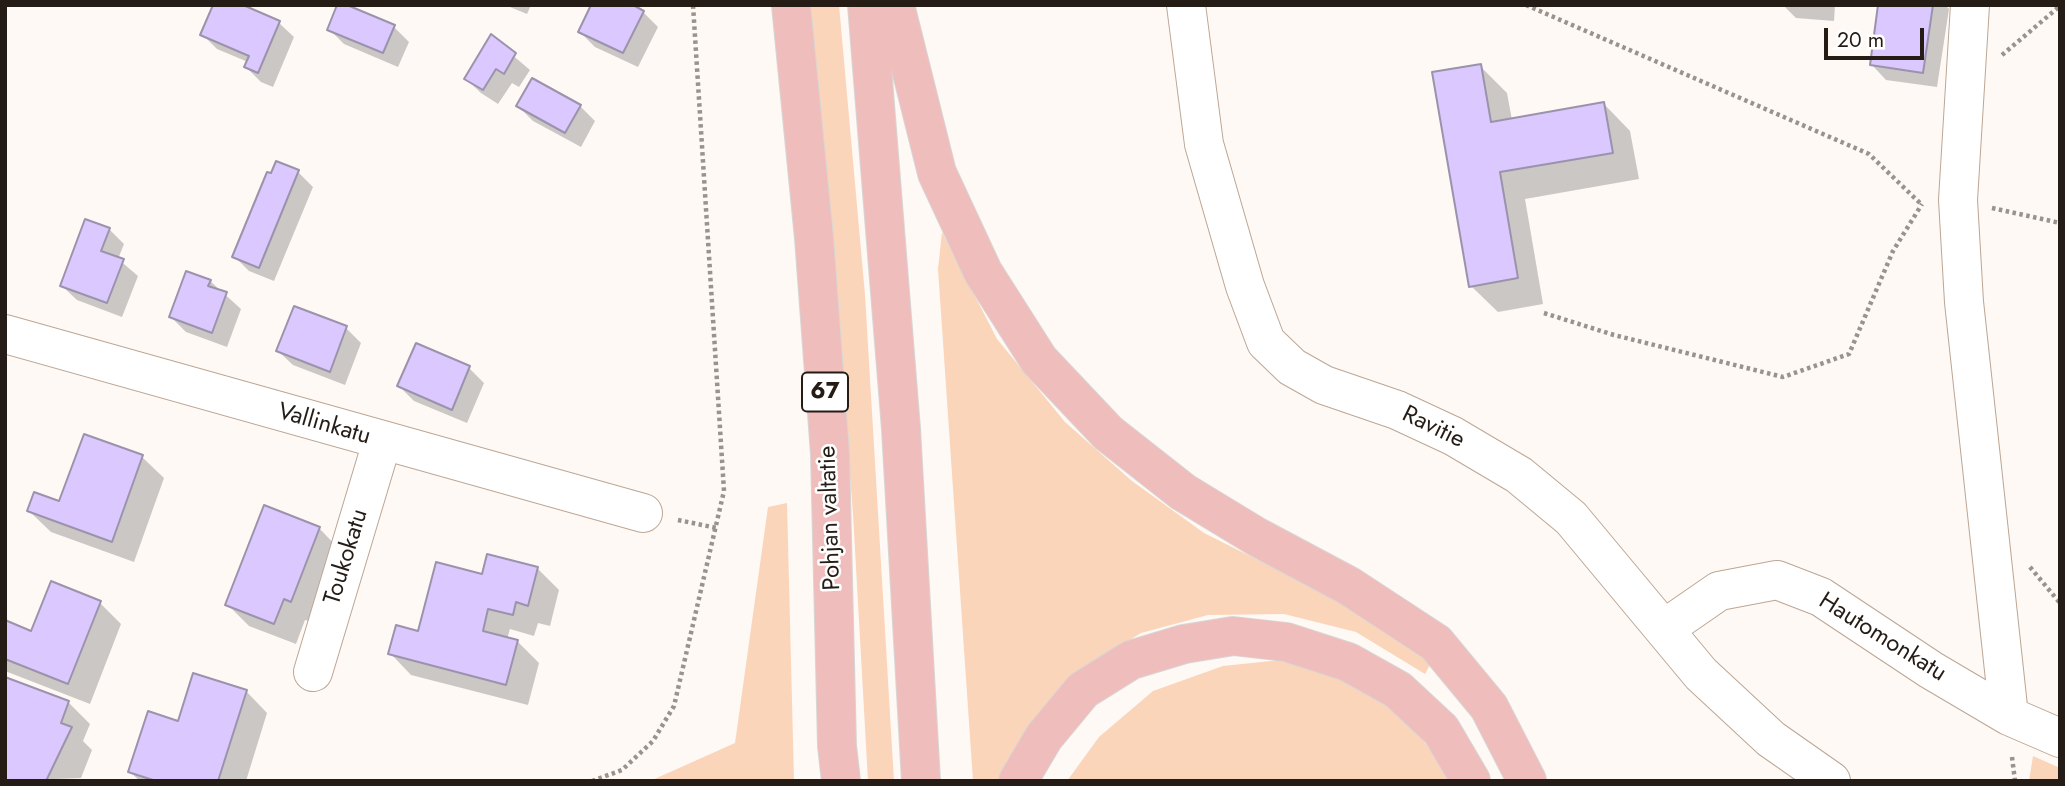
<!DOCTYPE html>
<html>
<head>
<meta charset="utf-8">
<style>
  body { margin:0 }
  #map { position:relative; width:2065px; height:786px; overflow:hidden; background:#fef9f5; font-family:Jost,sans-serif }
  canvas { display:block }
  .frame { position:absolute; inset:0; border:7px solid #251c16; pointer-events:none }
  .scale { position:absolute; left:1824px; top:28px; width:100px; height:32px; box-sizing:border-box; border:4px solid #251c16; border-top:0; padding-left:9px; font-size:21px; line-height:24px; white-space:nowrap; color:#251c16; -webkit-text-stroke:5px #fff; paint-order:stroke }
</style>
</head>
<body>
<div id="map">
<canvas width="2065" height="786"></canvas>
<div class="frame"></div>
<div class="scale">20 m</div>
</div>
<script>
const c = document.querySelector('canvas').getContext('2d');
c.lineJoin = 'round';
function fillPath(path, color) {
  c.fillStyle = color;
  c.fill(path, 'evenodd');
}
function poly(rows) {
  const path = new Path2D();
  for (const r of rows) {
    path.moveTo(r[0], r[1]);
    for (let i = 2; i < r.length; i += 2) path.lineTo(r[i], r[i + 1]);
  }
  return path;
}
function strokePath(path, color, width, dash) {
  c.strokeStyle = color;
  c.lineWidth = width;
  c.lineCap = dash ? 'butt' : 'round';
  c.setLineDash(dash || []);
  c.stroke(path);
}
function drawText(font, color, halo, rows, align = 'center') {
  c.font = font + ' Jost,sans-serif';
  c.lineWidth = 5;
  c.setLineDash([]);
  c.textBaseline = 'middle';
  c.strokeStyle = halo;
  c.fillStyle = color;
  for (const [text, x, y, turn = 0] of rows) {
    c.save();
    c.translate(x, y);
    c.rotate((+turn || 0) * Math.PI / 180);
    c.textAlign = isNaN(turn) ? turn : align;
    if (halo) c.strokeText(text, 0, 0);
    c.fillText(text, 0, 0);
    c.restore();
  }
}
const green = poly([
  [806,5,839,5,865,295,894,781,868,781,853,514,831,234],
  [942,232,997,339,1065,422,1132,481,1204,533,1370,616,1431,663,1425,674,1356,632,1284,614,1208,615,1141,633,1094,662,1049,705,1007,760,1000,781,973,781,938,269],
  [787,503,794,781,650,781,735,743,768,507],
  [1290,659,1363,685,1416,730,1452,781,1067,781,1099,737,1153,691,1223,666],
  [2033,756,2060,768,2060,781,2029,781]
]);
const shadow = poly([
  [505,5,531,5,527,14],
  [1783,5,1835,5,1834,21,1796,18],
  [1880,5,1945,5,1949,9,1937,87,1886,80,1872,65],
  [643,12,658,27,638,67,595,47,580,32],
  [279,23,294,37,273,87,261,82,246,67,248,62,217,49,202,34],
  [394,27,409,42,398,67,344,44,329,29],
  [491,37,530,70,519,87,512,83,498,104,481,93,466,79],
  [1480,66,1507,93,1512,120,1604,104,1630,131,1639,179,1525,199,1543,304,1498,312,1471,286],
  [518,106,580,106,595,121,581,147,533,121],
  [298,172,313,187,274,281,249,271,234,256],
  [109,229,124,244,118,259,138,276,122,317,77,300,62,286],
  [210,281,241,309,227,347,186,332,171,317],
  [346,328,361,343,345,385,293,365,278,351],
  [417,346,469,368,484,383,467,423,414,401,399,386],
  [142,457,164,478,134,562,51,532,29,511,60,503],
  [319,528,340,550,312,622,305,620,296,644,249,626,228,605],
  [488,556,538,569,559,590,550,626,538,623,534,636,510,629,507,639,517,641,539,663,528,705,411,675,390,653,420,633,483,576],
  [100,603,121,624,90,704,5,671,5,622,32,633],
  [5,679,69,703,90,724,83,741,92,750,81,778,5,781],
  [246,691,267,713,246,781,140,781,130,772,179,723]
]);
const building = poly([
  [213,5,243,5,280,21,258,73,244,67,249,56,200,35,213,5],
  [337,5,347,5,395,25,383,53,327,30,337,5],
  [591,5,633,5,644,11,623,53,578,32,591,5],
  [1878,5,1933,5,1923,73,1870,65,1878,5],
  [491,34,516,53,504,74,496,69,483,90,464,79,491,34],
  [1481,64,1491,122,1604,102,1613,153,1500,172,1518,278,1469,287,1432,72,1481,64],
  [532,78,581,105,565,133,516,106,532,78],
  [276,161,299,170,259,268,232,257,267,172,271,173,276,161],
  [85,219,110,228,101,251,124,259,107,303,60,286,85,219],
  [186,271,211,280,208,286,227,292,212,333,169,317,186,271],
  [294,306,347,326,330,372,276,351,294,306],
  [416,343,470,366,452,410,397,386,416,343],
  [84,434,143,455,112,542,27,511,34,492,59,501,84,434],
  [264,505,320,527,291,602,284,599,274,624,225,605,264,505],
  [487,554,538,567,528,606,516,602,513,615,488,609,483,631,518,640,506,685,388,654,396,625,418,631,436,562,482,574,487,554],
  [51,581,101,601,68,684,5,659,5,620,31,631,51,581],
  [193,673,247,690,218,781,156,781,128,772,148,711,178,721,193,673],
  [5,677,69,701,61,723,72,727,46,781,5,781,5,677]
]);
const path = poly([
  [1526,5,1869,154,1921,204],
  [2002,55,2060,6],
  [1992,208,2060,223],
  [1544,313,1614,335,1783,377,1849,354,1893,251,1922,204],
  [678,520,717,528],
  [2030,567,2060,603],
  [2012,757,2015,781],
  [592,781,622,770,653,741,674,706,724,491,693,5]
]);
const minor = poly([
  [1186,5,1204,144,1245,286,1266,342,1292,367,1324,385,1397,410,1453,436,1519,475,1571,518,1701,674,1771,739,1831,781],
  [1970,5,1958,200,1964,302,2009,716],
  [5,334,643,513],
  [1664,629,1719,591,1777,580,1821,597,1931,670,2009,716,2060,738],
  [313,672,382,442]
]);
const highway = poly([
  [791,5,814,238,830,454,837,746,841,781],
  [867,5,901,429,921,781],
  [895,5,937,173,983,272,1039,360,1108,433,1183,492,1257,537,1349,586,1436,643,1489,707,1527,781],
  [1018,781,1044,737,1083,690,1131,660,1184,644,1233,636,1286,642,1348,662,1398,690,1441,730,1471,781]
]);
const shields = [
  [825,392,46]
];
const shieldNames = [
  ["67",825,392]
];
const streetNames = [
  ["Vallinkatu",324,425,16],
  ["Ravitie",1433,428,26],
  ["Pohjan valtatie",831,518,-92],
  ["Toukokatu",347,557,-73],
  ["Hautomonkatu",1882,638,32]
];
fillPath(green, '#fad5b9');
fillPath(shadow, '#0003');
fillPath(building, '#dac8fe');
strokePath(building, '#9b93ac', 2);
strokePath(minor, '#bda694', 40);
strokePath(highway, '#d8d6d5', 40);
strokePath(path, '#99928d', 4.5, [3.5, 3.5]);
strokePath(minor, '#fff', 38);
strokePath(highway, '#efbdbc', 38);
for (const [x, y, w] of shields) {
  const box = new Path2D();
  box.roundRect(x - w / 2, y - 19.5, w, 39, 5);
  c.fillStyle = '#fff';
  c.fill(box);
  strokePath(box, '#251c16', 2);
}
drawText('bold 23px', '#251c16', null, shieldNames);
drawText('24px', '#251c16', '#fff', streetNames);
</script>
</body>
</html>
